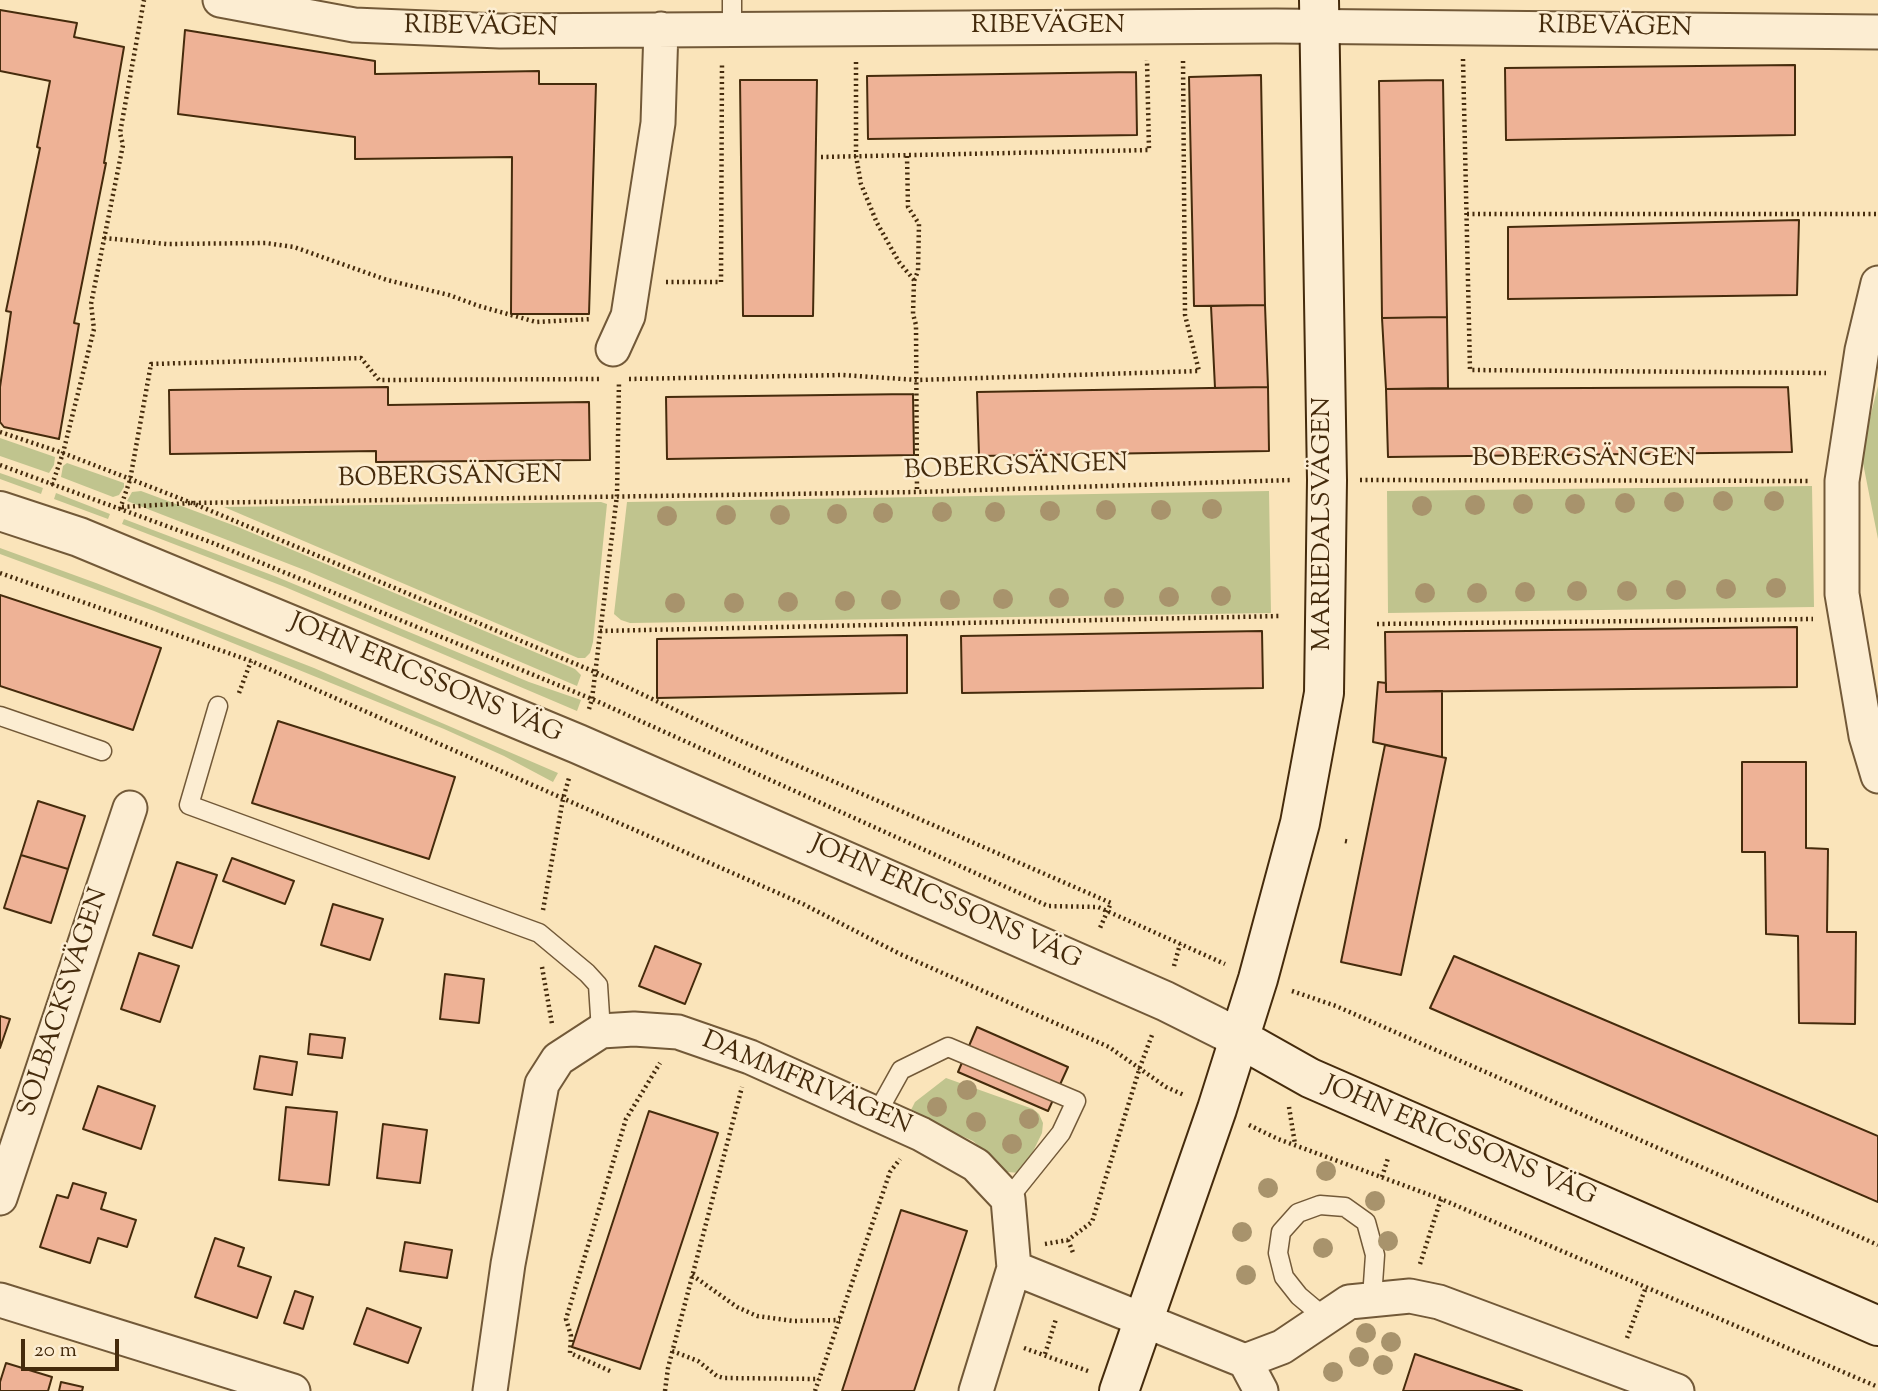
<!DOCTYPE html>
<html>
<head>
<meta charset="utf-8">
<style>
  body { margin:0 }
  #map { position:relative; width:1878px; height:1391px; overflow:hidden; background:#fae4ba; font-family:"Sorts Mill Goudy",serif }
  canvas { display:block }
  .scale { position:absolute; left:21px; top:1339px; width:98px; height:32px; box-sizing:border-box; border:4px solid #452b0c; border-top:0; padding-left:9px; font-size:21px; line-height:24px; white-space:nowrap; color:#452b0c; -webkit-text-stroke:5px #fcedd2; paint-order:stroke }
</style>
</head>
<body>
<div id="map">
<canvas width="1878" height="1391"></canvas>
<div class="scale">20 m</div>
</div>
<script>
const c = document.querySelector('canvas').getContext('2d');
c.lineJoin = 'round';
function fillPath(path, color) {
  c.fillStyle = color;
  c.fill(path, 'evenodd');
}
function poly(rows) {
  const path = new Path2D();
  for (const r of rows) {
    path.moveTo(r[0], r[1]);
    for (let i = 2; i < r.length; i += 2) path.lineTo(r[i], r[i + 1]);
  }
  return path;
}
function strokePath(path, color, width, dash) {
  c.strokeStyle = color;
  c.lineWidth = width;
  c.lineCap = dash ? 'butt' : 'round';
  c.setLineDash(dash || []);
  c.stroke(path);
}
function drawText(font, color, halo, rows, align = 'center') {
  c.font = font + ' "Sorts Mill Goudy",serif';
  c.lineWidth = 5;
  c.setLineDash([]);
  c.textBaseline = 'middle';
  c.strokeStyle = halo;
  c.fillStyle = color;
  for (const [text, x, y, turn = 0] of rows) {
    c.save();
    c.translate(x, y);
    c.rotate((+turn || 0) * Math.PI / 180);
    c.textAlign = isNaN(turn) ? turn : align;
    if (halo) c.strokeText(text, 0, 0);
    c.fillText(text, 0, 0);
    c.restore();
  }
}
const green = poly([
  [1878,386,1878,539,1861,453],
  [0,438,55,457,54,465,49,473,0,456],
  [67,463,124,483,124,487,119,495,113,497,61,477,63,466],
  [0,473,43,488,41,494,0,479],
  [1812,486,1814,607,1388,613,1387,491],
  [141,491,238,527,575,669,581,675,577,686,307,571,127,501,132,492],
  [1269,491,1271,613,630,623,621,620,614,614,627,502],
  [56,493,110,514,108,519,54,499],
  [601,502,607,504,593,642,590,653,585,658,578,658,224,507],
  [124,519,277,577,529,682,581,700,577,711,285,587,122,524],
  [0,548,96,583,314,668,558,773,553,782,504,756,444,729,154,611,0,554],
  [946,1078,1033,1109,1039,1114,1043,1123,1042,1133,1025,1168,1020,1173,1007,1172,973,1141,913,1114,911,1110,915,1102]
]);
const building = poly([
  [0,10,77,23,74,37,124,47,104,163,106,163,74,323,79,324,59,439,4,427,0,422,0,387,11,312,6,311,40,148,37,147,50,81,0,71,0,10],
  [185,30,375,61,375,74,539,71,539,84,596,84,589,314,511,314,512,157,355,159,355,137,178,114,185,30],
  [1795,65,1795,135,1506,140,1505,68,1795,65],
  [1136,72,1137,135,868,139,867,76,1136,72],
  [1261,75,1265,305,1194,306,1189,77,1261,75],
  [740,80,817,80,813,316,743,316,740,80],
  [1443,80,1447,317,1382,318,1379,81,1443,80],
  [1799,220,1797,295,1508,299,1508,227,1799,220],
  [1265,305,1268,387,1215,388,1211,306,1265,305],
  [1447,317,1448,388,1386,389,1382,318,1447,317],
  [388,387,388,405,589,402,590,460,376,462,376,451,170,454,169,390,388,387],
  [1268,387,1269,451,979,456,977,392,1268,387],
  [1788,387,1792,452,1388,457,1386,389,1788,387],
  [913,394,914,455,667,459,666,397,913,394],
  [0,595,161,648,133,730,0,686,0,595],
  [1797,627,1797,687,1386,692,1385,632,1797,627],
  [1262,631,1263,688,962,693,961,636,1262,631],
  [907,635,907,693,657,698,657,639,907,635],
  [1378,682,1386,683,1386,692,1442,691,1442,757,1373,742,1378,682],
  [278,721,455,777,429,859,252,803,278,721],
  [1385,745,1446,758,1401,975,1341,962,1385,745],
  [1742,762,1806,762,1806,848,1828,849,1827,932,1856,932,1855,1024,1799,1023,1798,936,1766,934,1765,852,1742,852,1742,762],
  [38,801,85,816,68,869,21,855,38,801],
  [21,855,68,869,51,923,4,908,21,855],
  [232,858,294,881,285,904,223,881,232,858],
  [177,862,217,875,192,948,153,935,177,862],
  [333,904,383,919,370,960,321,945,333,904],
  [655,946,701,964,685,1004,639,986,655,946],
  [139,953,179,966,160,1022,121,1009,139,953],
  [1454,956,1878,1136,1878,1202,1430,1008,1454,956],
  [445,974,484,979,479,1023,440,1019,445,974],
  [0,1016,10,1019,0,1048,0,1016],
  [977,1027,1068,1067,1048,1111,958,1072,977,1027],
  [310,1034,345,1038,342,1058,308,1054,310,1034],
  [260,1056,297,1062,292,1095,254,1089,260,1056],
  [98,1086,155,1106,141,1149,83,1129,98,1086],
  [286,1107,337,1112,329,1185,279,1180,286,1107],
  [649,1111,718,1133,640,1369,572,1347,649,1111],
  [383,1124,427,1130,420,1183,377,1178,383,1124],
  [73,1183,106,1193,101,1209,136,1220,127,1247,98,1238,90,1263,40,1247,57,1195,68,1198,73,1183],
  [901,1210,967,1231,914,1391,842,1391,901,1210],
  [215,1238,244,1248,238,1266,271,1277,257,1318,195,1297,215,1238],
  [405,1242,452,1250,447,1278,400,1271,405,1242],
  [295,1291,313,1297,303,1329,284,1323,295,1291],
  [367,1308,421,1328,408,1363,354,1344,367,1308],
  [1415,1354,1522,1391,1403,1391,1415,1354],
  [6,1363,52,1377,48,1391,0,1391,0,1382,6,1363],
  [61,1382,83,1387,82,1391,59,1391,61,1382]
]);
const path = poly([
  [1463,59,1470,370,1826,373],
  [856,62,856,156,861,184,877,223,899,262,914,280],
  [907,156,908,207,919,224,918,271,914,281,913,314,916,325,917,492],
  [821,157,1149,150,1147,60],
  [1467,214,1878,214],
  [104,238,167,244,266,243,294,247,387,280,449,295,479,306,536,322,592,319],
  [666,282,721,282,722,62],
  [629,379,843,375,917,380,1199,371,1185,315,1183,59],
  [0,432,63,453,192,503,595,672,739,740,1111,903,1100,928],
  [0,465,213,543,592,699,1048,906,1098,907,1225,964],
  [1360,480,1810,481],
  [52,485,63,453,94,329,91,304,123,145,120,133,144,0],
  [122,507,192,503,917,492,1292,480],
  [120,509,130,480,151,364,361,358,379,380,599,379],
  [0,573,251,661,628,827,803,904,900,954,1109,1047,1166,1087,1184,1095],
  [1377,624,1813,619],
  [600,631,1280,616],
  [239,693,251,661],
  [589,709,592,699,617,495,619,381],
  [1345,841,1350,842],
  [543,910,563,799,569,778],
  [1174,966,1180,944],
  [542,967,552,1024],
  [1292,991,1336,1006,1878,1245],
  [1289,1107,1295,1144],
  [1249,1125,1278,1139,1441,1199,1878,1387],
  [1382,1177,1388,1158],
  [1068,1240,1074,1255],
  [1045,1244,1068,1240,1092,1222,1140,1067,1152,1035],
  [1420,1264,1441,1199],
  [692,1275,737,1307,757,1316,793,1321,840,1320],
  [1627,1338,1646,1287],
  [1024,1348,1088,1371],
  [672,1351,698,1361,717,1376,724,1378,819,1379],
  [1045,1354,1056,1319],
  [610,1371,570,1353,571,1336,566,1319,626,1119,660,1063],
  [665,1391,668,1368,742,1087],
  [815,1391,890,1172,900,1159]
]);
const service = poly([
  [732,30,732,0],
  [218,706,189,805,539,933,587,973,598,985,601,1031],
  [0,716,102,751],
  [876,1115,901,1070,948,1047,1076,1101,1061,1133,1008,1199],
  [1324,1317,1299,1296,1284,1277,1278,1253,1281,1232,1298,1213,1320,1205,1345,1207,1366,1222,1375,1255,1372,1298]
]);
const minor = poly([
  [220,0,354,25,500,31,1276,26,1878,32],
  [1878,283,1862,350,1842,481,1842,594,1866,736,1878,776],
  [613,349,628,316,658,123,661,29],
  [0,1198,130,808],
  [1014,1268,1245,1361,1282,1347,1349,1302,1410,1296,1439,1302,1677,1391],
  [0,1300,293,1391],
  [1245,1361,1261,1391],
  [490,1391,508,1264,542,1084,558,1059,601,1031,634,1029,678,1032,750,1057,921,1134,976,1165,1008,1199,1014,1268,976,1391]
]);
const tertiary = poly([
  [0,511,79,537,578,744,1165,1001,1239,1038]
]);
const secondary = poly([
  [1239,1038,1310,1078,1878,1326],
  [1119,1391,1217,1109,1258,979,1300,823,1324,693,1327,480,1319,0]
]);
const trees = [
  [1723,501],
  [1774,501],
  [1674,502],
  [1625,503],
  [1523,504],
  [1575,504],
  [1475,505],
  [1422,506],
  [1212,509],
  [1106,510],
  [1161,510],
  [1050,511],
  [942,512],
  [995,512],
  [883,513],
  [837,514],
  [726,515],
  [780,515],
  [667,516],
  [1776,588],
  [1726,589],
  [1676,590],
  [1577,591],
  [1627,591],
  [1525,592],
  [1425,593],
  [1477,593],
  [1221,596],
  [1169,597],
  [1059,598],
  [1114,598],
  [1003,599],
  [891,600],
  [950,600],
  [845,601],
  [788,602],
  [675,603],
  [734,603],
  [967,1090],
  [937,1107],
  [1029,1119],
  [976,1122],
  [1012,1144],
  [1326,1171],
  [1268,1188],
  [1375,1201],
  [1242,1232],
  [1388,1241],
  [1323,1248],
  [1246,1275],
  [1366,1333],
  [1391,1342],
  [1359,1357],
  [1383,1365],
  [1333,1372]
];
const streetNames = [
  ["RIBEVÄGEN",1048,28],
  ["RIBEVÄGEN",481,29,1],
  ["RIBEVÄGEN",1615,29,1],
  ["BOBERGSÄNGEN",1584,461],
  ["BOBERGSÄNGEN",1016,469,-2],
  ["BOBERGSÄNGEN",450,479,-1],
  ["MARIEDALSVÄGEN",1325,524,-90],
  ["JOHN ERICSSONS VÄG",425,680,23],
  ["JOHN ERICSSONS VÄG",945,904,24],
  ["SOLBACKSVÄGEN",65,1003,-72],
  ["DAMMFRIVÄGEN",806,1085,23],
  ["JOHN ERICSSONS VÄG",1459,1143,23]
];
fillPath(green, '#c0c48e');
fillPath(building, '#eeb296');
strokePath(building, '#452b0c', 2);
strokePath(service, '#725938', 21);
strokePath(minor, '#725938', 37);
strokePath(tertiary, '#725938', 42);
strokePath(secondary, '#452b0c', 42);
strokePath(path, '#452b0c', 4.5, [2, 3.5]);
strokePath(service, '#fcedd2', 18);
strokePath(minor, '#fcedd2', 33);
strokePath(tertiary, '#fcedd2', 38);
strokePath(secondary, '#fcedd2', 38);
c.fillStyle = '#a8936c';
for (const [x, y] of trees) {
  c.beginPath();
  c.arc(x, y, 10, 0, 2 * Math.PI);
  c.fill();
}
drawText('26px', '#452b0c', '#fcedd2', streetNames);
</script>
</body>
</html>
